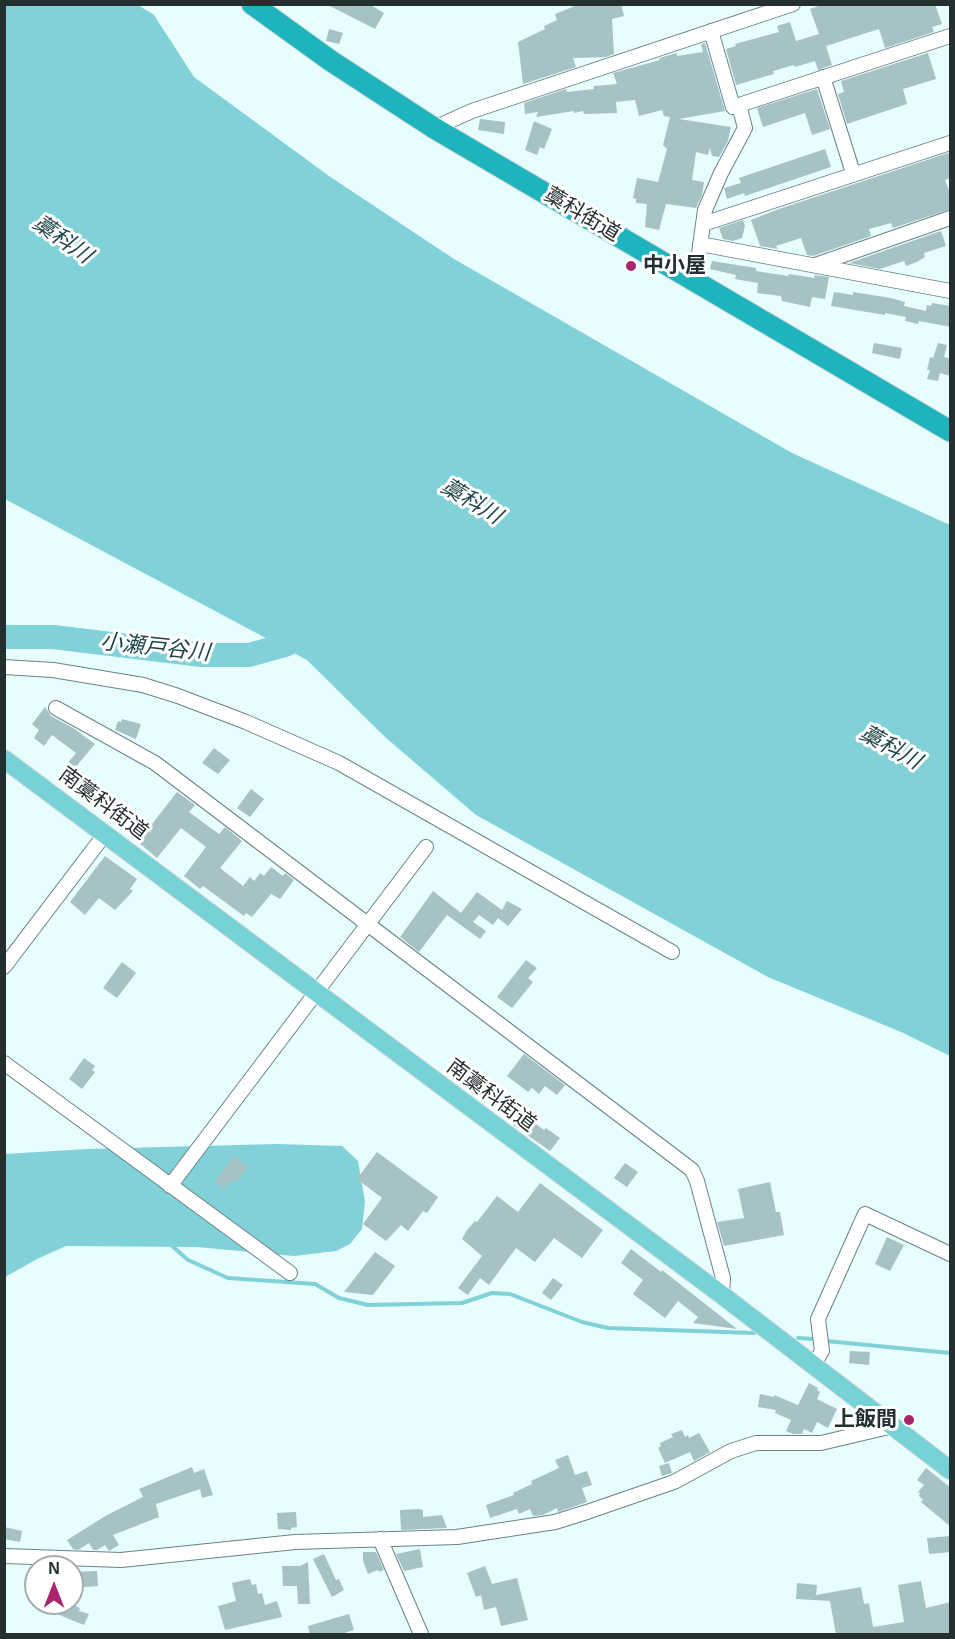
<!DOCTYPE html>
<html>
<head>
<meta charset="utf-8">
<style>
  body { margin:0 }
  #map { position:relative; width:955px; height:1639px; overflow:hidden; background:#e7fdfe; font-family:Helvetica,sans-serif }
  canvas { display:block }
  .frame { position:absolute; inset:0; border:6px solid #242f30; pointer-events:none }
  .north { position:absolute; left:24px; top:1555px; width:60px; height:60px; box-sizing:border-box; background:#fff; border:2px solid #a7acac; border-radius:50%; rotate:0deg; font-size:16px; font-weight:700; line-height:24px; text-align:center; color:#242f30 }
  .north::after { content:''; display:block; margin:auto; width:21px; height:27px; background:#aa256e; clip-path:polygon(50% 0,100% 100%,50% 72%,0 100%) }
</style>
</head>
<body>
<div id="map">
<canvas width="955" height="1639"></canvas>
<div class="frame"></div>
<div class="north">N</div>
</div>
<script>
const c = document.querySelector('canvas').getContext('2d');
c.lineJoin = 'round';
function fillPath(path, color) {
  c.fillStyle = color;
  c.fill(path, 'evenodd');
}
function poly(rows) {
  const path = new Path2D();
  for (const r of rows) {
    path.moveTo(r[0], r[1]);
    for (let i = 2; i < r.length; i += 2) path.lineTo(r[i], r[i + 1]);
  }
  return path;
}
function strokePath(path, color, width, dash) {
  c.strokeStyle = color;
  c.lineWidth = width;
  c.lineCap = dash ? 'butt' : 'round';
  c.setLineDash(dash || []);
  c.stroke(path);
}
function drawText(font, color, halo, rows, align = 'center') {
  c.font = font + ' Helvetica,"Noto Sans JP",sans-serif';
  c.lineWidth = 6;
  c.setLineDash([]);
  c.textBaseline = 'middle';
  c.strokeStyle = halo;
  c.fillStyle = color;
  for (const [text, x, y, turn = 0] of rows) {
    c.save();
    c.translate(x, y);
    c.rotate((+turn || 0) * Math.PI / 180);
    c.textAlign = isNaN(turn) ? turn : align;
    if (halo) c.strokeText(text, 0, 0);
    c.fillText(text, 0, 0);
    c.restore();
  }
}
const forest = poly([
  [4,5,138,5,154,15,194,77,329,176,454,259,792,453,950,525,950,1056,901,1032,768,977,476,815,385,737,307,660,5,499],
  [276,1144,342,1146,358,1161,365,1201,362,1229,350,1244,336,1251,294,1256,197,1247,66,1246,37,1259,5,1277,5,1154,87,1149]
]);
const stream = poly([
  [4,1231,49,1203,76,1193,97,1195,115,1200,136,1214,188,1260,228,1278,315,1284,339,1298,368,1305,462,1303,492,1293,510,1294,582,1322,608,1328,754,1333],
  [798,1338,814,1339],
  [826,1341,950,1353]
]);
const river = poly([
  [4,637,53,637,202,655,249,655,285,645,303,635]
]);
const building = poly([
  [326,4,369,4,384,13,375,29],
  [580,4,621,4,624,16,612,19,614,54,606,57,573,58,576,67,523,84,518,42,545,29,544,26,557,20,555,14],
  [824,4,935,4,942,24,932,27,934,32,885,48,879,29,826,46,832,65,818,70,815,61,795,67,794,65,773,71,774,74,736,85,726,49,736,46,735,44,779,32,777,26,790,22,796,41,819,34,810,9],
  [329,29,343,33,339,44,326,41],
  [705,43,725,111,679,119,731,127,728,141,719,157,712,156,710,148,708,155,696,152,692,180,704,182,702,195,696,208,666,204,659,230,645,227,647,204,636,203,636,199,633,198,637,178,658,182,667,149,663,145,670,117,664,116,662,110,639,116,635,100,616,102,617,113,584,114,583,111,574,113,574,111,536,117,538,112,525,114,524,103,566,89,567,92,594,89,594,86,617,84,613,73,660,60,659,58,677,53,677,56,703,52,701,44],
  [928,53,936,79,903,89,907,104,847,124,838,94,844,92,841,81],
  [817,89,830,129,812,135,805,113,763,127,757,108],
  [480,119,505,122,504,134,478,130],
  [534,121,552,129,544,149,540,147,537,155,525,150],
  [825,149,831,167,745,196,744,193,727,199,724,188,741,183,739,178],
  [951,152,951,178,945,180,951,195,951,209,893,228,891,223,869,229,871,236,813,256,807,255,801,238,776,246,778,249,760,246,751,220,776,210],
  [743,220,745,226,742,238,733,241,723,239,719,228],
  [941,231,946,246,924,253,925,257,917,262,906,266,904,261,880,269,849,263],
  [712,261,756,268,756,271,788,276,789,274,815,278,814,275,829,277,825,299,812,297,810,307,782,301,781,296,757,293,758,283,735,279,736,275,710,269],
  [834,292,853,295,853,292,891,298,905,302,904,306,926,311,927,305,931,306,932,303,951,306,951,327,919,321,918,324,905,321,906,317,885,313,885,315,831,306],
  [874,343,902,348,900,359,872,353],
  [938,343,947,345,944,357,951,359,951,376,940,373,938,381,927,379,930,370,927,370,930,357,933,358],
  [45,707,51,716,73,728,95,744,69,775,63,769,76,753,52,735,44,746,34,738,39,730,32,724],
  [122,719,141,724,136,739,115,730,118,721,121,722],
  [214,748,230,760,218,774,202,763],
  [251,789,264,799,250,817,237,808],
  [177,792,195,805,189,812,219,834,225,827,242,841,220,868,243,886,250,877,254,881,260,873,264,876,271,867,283,876,285,873,294,880,280,899,271,894,252,917,246,913,244,916,203,886,200,889,184,876,206,847,181,828,157,858,138,842],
  [105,856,137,879,130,889,133,891,115,910,99,898,85,915,70,902],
  [433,891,461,913,477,892,502,910,507,901,522,909,508,926,498,918,493,925,479,915,473,922,486,931,480,939,447,915,419,952,400,937],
  [526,960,537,968,528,978,533,982,512,1008,497,997],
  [122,962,136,973,117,998,103,988],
  [524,1054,565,1085,557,1095,545,1086,539,1094,532,1088,528,1092,507,1076],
  [84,1058,95,1066,92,1070,95,1072,82,1089,69,1079],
  [521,1113,544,1130,546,1128,560,1138,550,1151,513,1125],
  [377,1152,438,1197,427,1213,423,1211,408,1231,401,1225,386,1241,363,1224,382,1198,357,1179],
  [234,1156,248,1167,235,1183,231,1180,224,1189,214,1182],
  [625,1163,638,1172,627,1187,614,1178],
  [770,1182,776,1212,780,1212,784,1235,724,1246,717,1222,744,1218,738,1189],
  [540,1183,603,1230,582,1258,554,1238,535,1262,516,1248,489,1285,480,1278,468,1295,458,1288,482,1256,462,1239,467,1230,475,1221,477,1222,497,1196,518,1212],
  [887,1237,904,1245,890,1271,875,1264],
  [631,1249,661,1272,662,1270,737,1329,693,1323,698,1317,678,1301,665,1318,633,1294,643,1280,621,1263],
  [375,1252,395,1266,373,1295,344,1292],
  [553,1278,563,1285,551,1300,542,1293],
  [850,1351,870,1352,869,1365,849,1363],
  [809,1383,818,1388,817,1390,820,1392,817,1399,837,1409,828,1428,817,1422,812,1433,804,1429,802,1434,793,1434,786,1431,791,1420,775,1413,776,1410,758,1407,760,1394,774,1397,774,1395,798,1405],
  [682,1430,685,1437,688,1435,689,1438,699,1433,710,1452,694,1461,690,1452,665,1463,658,1448,661,1446,660,1443,673,1437,671,1434],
  [568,1455,575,1475,587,1471,592,1485,582,1488,587,1502,558,1512,557,1508,543,1515,533,1516,530,1509,519,1514,517,1509,490,1518,486,1505,514,1495,513,1493,532,1484,531,1481,559,1468,555,1460],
  [669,1463,672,1473,662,1476,659,1466],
  [192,1467,194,1473,204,1469,213,1495,202,1498,200,1489,156,1504,159,1517,113,1535,119,1545,109,1551,105,1545,97,1550,93,1550,89,1543,78,1550,73,1549,67,1540,107,1515,143,1497,139,1489],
  [926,1468,951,1488,951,1527,921,1502,923,1500,919,1496,920,1493,918,1492,924,1485,917,1480],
  [419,1509,423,1510,423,1517,442,1515,447,1528,401,1530,400,1510],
  [296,1512,297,1527,291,1528,291,1530,278,1529,277,1513],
  [4,1527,22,1531,20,1542,4,1539],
  [951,1536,951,1552,929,1554,927,1538],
  [420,1549,423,1567,404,1571,396,1554],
  [363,1552,376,1552,384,1570,379,1572,378,1570,368,1574,363,1561],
  [324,1554,336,1580,339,1579,344,1590,332,1597,313,1559],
  [308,1562,310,1604,298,1604,297,1586,283,1586,282,1566,300,1566],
  [485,1566,492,1584,517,1578,528,1620,501,1626,496,1607,484,1610,481,1595,476,1597,467,1573],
  [97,1571,98,1586,72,1588,72,1572],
  [250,1579,252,1585,256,1584,258,1594,262,1593,265,1605,277,1601,282,1617,225,1630,218,1606,236,1601,232,1583],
  [921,1581,926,1608,951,1602,951,1635,836,1635,830,1601,796,1599,797,1583,817,1585,816,1595,861,1587,864,1604,869,1603,873,1627,904,1622,898,1585],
  [30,1603,69,1603,80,1608,79,1611,89,1614,84,1625],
  [349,1614,354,1630,338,1635,310,1635,308,1626]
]);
const minor = poly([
  [711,31,733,107,950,36],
  [823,77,853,173],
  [434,128,472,111,793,4],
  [703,224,950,143],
  [700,244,950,291],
  [815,265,950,218],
  [695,282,705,210,721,173,745,128,739,105],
  [4,667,53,670,143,685,178,696,246,722,339,763,672,952],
  [56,708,155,763,692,1170,697,1181,723,1278,722,1295],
  [4,967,105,834],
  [4,1063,290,1273],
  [170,1186,426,847],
  [813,1366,822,1351,818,1319,865,1214,950,1254],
  [380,1539,421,1634],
  [4,1556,121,1560,295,1542,457,1537,555,1522,587,1512,674,1482,731,1451,756,1443,821,1443,893,1426]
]);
const major = poly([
  [4,759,722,1295,950,1470]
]);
const highway = poly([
  [252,4,331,61,434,128,950,431]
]);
const markers = [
  [631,266,6,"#aa256e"],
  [909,1420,6,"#aa256e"]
];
const streetNames = [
  ["藁科街道",582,215,31],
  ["南藁科街道",103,804,37],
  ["南藁科街道",491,1096,37]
];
const poiNames = [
  ["中小屋",643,266],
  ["上飯間",897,1420,"right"]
];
const waterNames = [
  ["藁科川",62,240,35],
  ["藁科川",471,502,31],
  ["小瀬戸谷川",155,648,6],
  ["藁科川",890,748,29]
];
fillPath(forest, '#81d2d8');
strokePath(stream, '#81d2d8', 4);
strokePath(river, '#81d2d8', 24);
fillPath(building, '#a7c2c4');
strokePath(minor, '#6a8385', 16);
strokePath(major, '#d8dada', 20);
strokePath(highway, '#d8dada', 23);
strokePath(minor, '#fff', 14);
strokePath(major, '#77d2d8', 18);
strokePath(highway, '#1db4be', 21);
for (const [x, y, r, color] of markers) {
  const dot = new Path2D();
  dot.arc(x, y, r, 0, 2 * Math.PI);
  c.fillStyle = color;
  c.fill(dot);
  strokePath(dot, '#fff', 2);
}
drawText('21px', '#242f30', '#fff', streetNames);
drawText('bold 21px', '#242f30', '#fff', poiNames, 'left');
drawText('italic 22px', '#1f4548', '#fff', waterNames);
</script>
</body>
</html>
